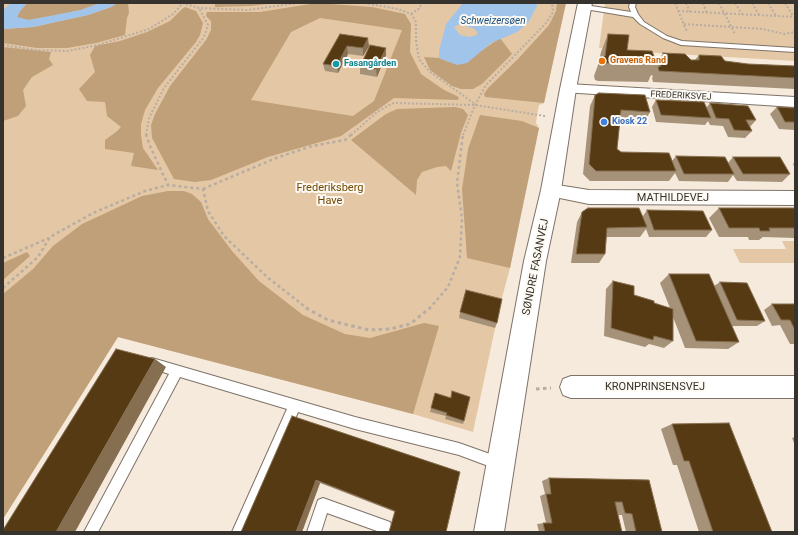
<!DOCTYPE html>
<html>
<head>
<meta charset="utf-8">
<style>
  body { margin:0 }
  #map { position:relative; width:798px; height:535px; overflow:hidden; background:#f6eadd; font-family:Roboto,sans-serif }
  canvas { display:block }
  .frame { position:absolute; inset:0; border:4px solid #36322d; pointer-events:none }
</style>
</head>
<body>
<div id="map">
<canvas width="798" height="535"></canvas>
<div class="frame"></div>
</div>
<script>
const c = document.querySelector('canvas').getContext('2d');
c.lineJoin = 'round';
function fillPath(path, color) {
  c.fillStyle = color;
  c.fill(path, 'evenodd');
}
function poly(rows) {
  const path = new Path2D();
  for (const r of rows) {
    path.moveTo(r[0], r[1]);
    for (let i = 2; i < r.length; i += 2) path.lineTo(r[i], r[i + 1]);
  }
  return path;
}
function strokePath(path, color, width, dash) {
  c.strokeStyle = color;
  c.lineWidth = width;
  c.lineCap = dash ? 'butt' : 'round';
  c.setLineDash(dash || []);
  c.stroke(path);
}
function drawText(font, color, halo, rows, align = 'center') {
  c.font = font + ' Roboto,sans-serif';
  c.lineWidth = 4;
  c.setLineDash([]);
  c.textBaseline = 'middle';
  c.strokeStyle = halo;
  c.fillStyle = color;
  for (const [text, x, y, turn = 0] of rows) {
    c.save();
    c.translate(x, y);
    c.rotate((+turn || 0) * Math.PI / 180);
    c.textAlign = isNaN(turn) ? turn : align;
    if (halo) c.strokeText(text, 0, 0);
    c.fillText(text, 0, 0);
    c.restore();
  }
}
const green = poly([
  [3,3,566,3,544,103,539,105,537,115,536,123,539,128,510,268,500,305,473,432,413,414,118,337,3,519],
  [605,3,795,3,795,61,624,51,599,48],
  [782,241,795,241,795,263,740,263,733,249,786,249]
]);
const forest = poly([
  [27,3,100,3,81,10,46,17,29,20,19,19,17,17,20,11],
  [117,3,128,3,129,13,127,18,125,35,96,43,67,48,37,48,3,43,3,29,33,27,88,15,111,7],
  [215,3,277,3,251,6,215,7],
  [557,3,566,3,544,103,485,97,484,94,488,88,518,59,549,25,556,11],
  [310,4,331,4,372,7,405,14,411,24,410,52,421,74,444,90,457,96,459,98,458,100,394,98,341,136,268,157,211,180,195,182,174,179,152,138,151,125,155,114,170,86,206,40,211,30,211,21,206,16,207,12,260,12],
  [320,18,402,30,374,101,353,116,251,100,291,32],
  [185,7,196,11,203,23,200,35,196,42,158,88,145,110,141,124,141,135,143,148,158,170,131,166,134,153,105,149,105,140,116,132,121,127,107,116,105,102,87,101,79,89,95,72,90,55,95,46,120,41,147,32,170,21,182,9],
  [500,38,512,54,482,84,473,89,461,89,452,86,430,70,424,57,439,58,449,62,481,51],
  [3,47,51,52,49,59,53,65,32,77,23,90,26,106,18,116,3,121],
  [455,107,463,109,468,115,461,133,451,171,446,166,437,167,422,172,417,180,416,195,351,140,386,114,397,109],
  [480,115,522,121,539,128,510,268,467,258,462,189,468,149],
  [168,191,184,191,192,194,201,202,208,219,232,251,259,281,303,315,345,334,370,338,424,323,439,326,413,414,118,337,3,519,3,294,33,269,53,246,82,224,142,196],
  [27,252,30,256,3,280,3,263]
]);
const water = poly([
  [11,3,27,3,20,11,17,17,29,20,81,10,100,3,117,3,111,7,88,15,33,27,3,29,3,10],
  [463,3,537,3,537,6,528,23,517,32,491,43,467,63,457,65,439,58,439,51,446,24],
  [460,24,475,29,477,32,477,35,469,37,460,35,454,27]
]);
const pathFar2 = poly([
  [182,3,199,8,248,10,298,3],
  [364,3,398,9,411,14,416,22,416,41,419,59,429,71,475,104],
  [675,3,687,32],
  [686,3,690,12],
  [703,3,707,13],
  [719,3,735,34],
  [735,3,742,14],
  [752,3,759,15],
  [768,3,776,16],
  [785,3,793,16],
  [678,11,795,17],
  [411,14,420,8,421,3],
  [684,24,763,29,784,34,795,32],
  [3,45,37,50,67,51,98,45,149,29,173,14,182,4],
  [146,135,149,118,164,88,204,37,208,25,199,8],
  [351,135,377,112,393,103,475,105,545,116],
  [463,135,475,105,486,85,547,22,553,12,552,3]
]);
const pathFar1 = poly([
  [146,134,150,146,168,185],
  [203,189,276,158,312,146,345,140,352,134],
  [3,258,49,238],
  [3,288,38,257,50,237,93,213,145,191,168,185,203,189,208,211,224,236,267,277,308,309],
  [429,309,448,287,460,257,462,218,457,183,463,134]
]);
const path = poly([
  [306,308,328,320,369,330,390,329,410,324,430,308],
  [536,389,551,388]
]);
const service = poly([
  [630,3,636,3,635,7,638,14,644,22,667,36,682,41,795,48,795,52,681,45,663,38,640,24,633,17,585,9,582,7,585,5,631,12,629,7,630,3],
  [152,358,355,417,459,443,504,459,505,464,504,469,499,470,459,455,355,429,298,412,246,532,232,532,287,409,180,377,98,532,84,532,169,374,148,367,146,363,148,359,152,358],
  [323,498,390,522,392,527,390,532,376,532,377,531,327,513,321,532,307,532,318,500,323,498]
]);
const minor = poly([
  [568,84,795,97,795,107,563,92,561,89,563,86,568,84],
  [551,184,589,190,795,191,795,205,589,204,545,195,543,190,545,185,551,184],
  [571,376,795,376,795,398,571,398,563,395,560,387,563,379,571,376]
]);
const tertiary = poly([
  [578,3,592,3,576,89,561,190,546,261,504,532,474,532,524,261,541,190,560,89,578,3]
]);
const wall = poly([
  [340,34,369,46,363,56,348,54,338,73,325,71,323,64],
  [608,34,627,50,655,57,660,58,663,53,691,60,695,60,699,55,725,61,748,64,795,66,795,89,653,82,652,78,653,76,651,75,648,82,598,81,595,80,594,76,598,65,601,52],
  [386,55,377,77,360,74,360,67],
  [595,95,650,112,644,123,620,122,617,149,621,152,672,161,676,156,728,163,733,157,790,174,782,182,737,181,733,175,728,182,679,181,675,173,669,181,590,181,583,174,590,106],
  [656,100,706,108,710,103,756,120,750,127,752,131,745,138,728,137,723,126,710,125,708,121,705,125,656,122,652,107],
  [777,107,795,108,795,130,779,129,770,114],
  [795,162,795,168,793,164],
  [719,208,795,208,795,238,763,237,759,240,749,240,748,237,719,237,709,218],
  [647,210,712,230,706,237,649,237,646,229,640,237,606,237,605,254,599,263,571,263,577,222,582,212,643,216],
  [669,274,714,286,720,282,765,321,757,326,732,326,739,342,728,349,685,348,673,317,673,341,664,348,649,344,645,347,604,336,606,289,613,281,634,295,654,303,670,308,660,283],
  [772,304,795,304,795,344,790,344,780,325,772,326,764,310],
  [460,312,497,323,495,328,459,318],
  [452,391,464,421,463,424,445,419,446,416,430,412,435,393,450,398],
  [292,416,460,472,395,512,320,483,302,532],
  [672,424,772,532,699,532,677,465,673,465,661,429],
  [795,437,795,445,792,438],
  [549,478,649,480,662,532,626,532,622,515,618,515,622,532,539,532,537,524,546,523,540,496,545,494,542,481]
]);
const shadedWall = poly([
  [368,38,369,46,363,56,363,48],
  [347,46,348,54,338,73,337,66],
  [386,48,386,55,377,77,376,69],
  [155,359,166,367,75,532,56,532],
  [316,480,320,483,302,532,296,532]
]);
const building = poly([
  [340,34,368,38,363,48,347,46,337,66,323,64,340,34],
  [608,34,629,35,627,50,652,51,657,64,605,63,602,62,602,58,605,56,608,34],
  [370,45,386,48,376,69,360,67,370,45],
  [663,53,685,54,691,60,699,60,699,55,721,56,725,61,748,64,795,66,795,78,659,71,658,67,661,66,657,64,655,57,664,58,663,53],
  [599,93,645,95,650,112,621,110,617,149,621,152,669,153,676,171,596,171,589,164,595,95,599,93],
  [656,100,704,102,711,118,661,115,656,100],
  [710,103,748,106,756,120,746,120,752,131,734,130,729,119,716,118,710,103],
  [777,107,795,108,795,122,785,122,777,107],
  [676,156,725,157,734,174,684,174,676,156],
  [733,157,780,157,790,174,743,174,733,157],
  [588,208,639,208,647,227,607,228,605,254,576,254,582,212,588,208],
  [719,208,795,208,795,228,769,228,770,231,760,231,759,228,729,228,719,208],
  [647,210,703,211,712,230,654,230,647,210],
  [669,274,709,274,739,342,696,341,669,274],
  [613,281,634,286,634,295,654,301,654,303,673,309,673,341,654,336,653,340,611,328,613,281],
  [720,282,747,283,765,321,737,320,720,282],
  [466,290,502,299,497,323,460,312,466,290],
  [772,304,795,304,795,330,790,320,781,320,772,304],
  [116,349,155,359,56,532,3,532,3,530,116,349],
  [452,391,470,397,464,421,446,415,447,413,431,408,435,393,451,398,452,391],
  [292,416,460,472,446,532,389,532,395,511,316,480,296,532,241,532,292,416],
  [729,423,772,532,713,532,689,461,684,461,672,424,729,423],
  [549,478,649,480,662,532,636,532,632,514,625,513,622,502,615,502,622,532,545,532,543,523,552,523,546,494,551,494,549,478]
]);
const markers = [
  [602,61,4,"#e8710a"],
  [336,64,4,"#0f9aa8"],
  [604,122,4,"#3f7fe0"]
];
const farFoodnames = [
  ["Gravens Rand",610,61]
];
const farCulturenames = [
  ["Fasangården",344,64]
];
const farStreetnames = [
  ["FREDERIKSVEJ",681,96,3]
];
const farShopnames = [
  ["Kiosk 22",612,122]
];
const farWaternames = [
  ["Schweizersøen",493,21]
];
const parkNames = [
  ["Frederiksberg",330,188],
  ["Have",330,201]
];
const streetNames = [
  ["MATHILDEVEJ",673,198],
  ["SØNDRE FASANVEJ",536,267,-79],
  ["KRONPRINSENSVEJ",655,387]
];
fillPath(green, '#e4c7a5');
fillPath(forest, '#c0a079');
fillPath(water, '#a1c5ea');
strokePath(service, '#7e7368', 2);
strokePath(minor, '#7e7368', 2);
strokePath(tertiary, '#7e7368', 2);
strokePath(pathFar2, '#b7ada3', 2, [2, 2]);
strokePath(pathFar1, '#b7ada3', 2.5, [3, 3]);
strokePath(path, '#b7ada3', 3, [3.5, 3.5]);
fillPath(service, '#fff');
fillPath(minor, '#fff');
fillPath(tertiary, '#fff');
fillPath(wall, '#a69278');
fillPath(shadedWall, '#866f50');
fillPath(building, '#563a14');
strokePath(building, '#866f50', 1);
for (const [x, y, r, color] of markers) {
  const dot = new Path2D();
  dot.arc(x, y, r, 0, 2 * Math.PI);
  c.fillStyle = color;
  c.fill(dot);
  strokePath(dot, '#fdf9f3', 1.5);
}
drawText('bold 9px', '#c56008', '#fdf9f3', farFoodnames, 'left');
drawText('bold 9px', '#0d838f', '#fdf9f3', farCulturenames, 'left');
drawText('9px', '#36322d', '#fdf9f3', farStreetnames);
drawText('bold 9px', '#366cbe', '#fdf9f3', farShopnames, 'left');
drawText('italic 10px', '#184e7d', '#fdf9f3', farWaternames);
drawText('11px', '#734800', '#fdf9f3', parkNames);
drawText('11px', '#36322d', '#fdf9f3', streetNames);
</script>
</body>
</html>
